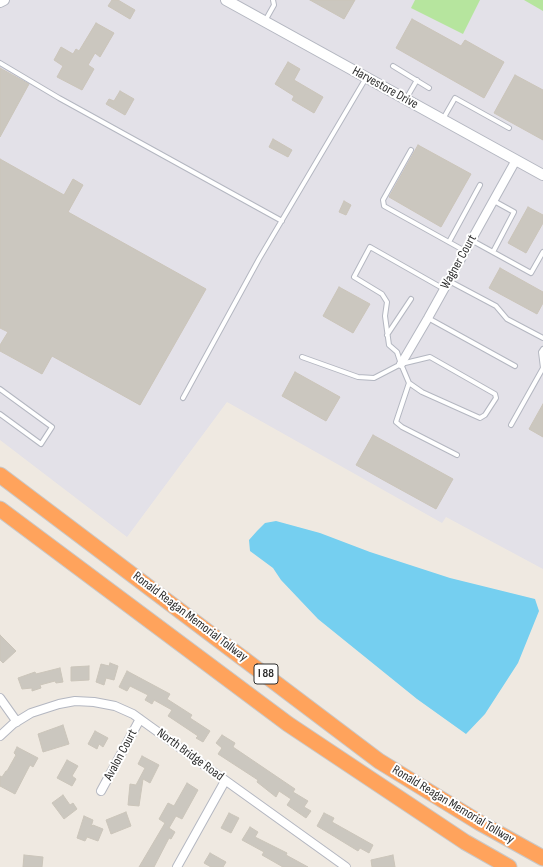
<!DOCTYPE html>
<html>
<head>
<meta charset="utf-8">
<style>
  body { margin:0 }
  canvas { display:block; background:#efe9e1 }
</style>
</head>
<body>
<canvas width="543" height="867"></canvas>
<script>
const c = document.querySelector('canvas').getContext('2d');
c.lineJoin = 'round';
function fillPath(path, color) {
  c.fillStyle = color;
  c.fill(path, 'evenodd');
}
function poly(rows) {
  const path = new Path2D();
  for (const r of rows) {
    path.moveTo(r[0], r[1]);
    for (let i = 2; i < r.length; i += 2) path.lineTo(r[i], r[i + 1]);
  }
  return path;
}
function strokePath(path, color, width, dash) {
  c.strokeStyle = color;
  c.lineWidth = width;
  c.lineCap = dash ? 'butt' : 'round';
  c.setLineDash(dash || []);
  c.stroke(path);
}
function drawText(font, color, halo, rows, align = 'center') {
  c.font = font + ' "Sofia Sans Condensed",sans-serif';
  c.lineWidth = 4;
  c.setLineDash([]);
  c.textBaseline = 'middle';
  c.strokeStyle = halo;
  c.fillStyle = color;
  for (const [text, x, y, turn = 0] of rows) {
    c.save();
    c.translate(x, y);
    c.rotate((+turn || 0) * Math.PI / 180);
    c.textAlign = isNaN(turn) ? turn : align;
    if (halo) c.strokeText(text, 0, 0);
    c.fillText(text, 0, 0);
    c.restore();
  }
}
const industrial = poly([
  [0,0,543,0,543,569,446,517,442,523,227,402,127,537,0,440]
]);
const green = poly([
  [415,0,480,0,463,34,411,8],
  [524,0,543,0,543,11]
]);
const water = poly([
  [276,521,320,533,370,552,450,578,535,599,539,611,518,663,485,714,466,734,417,699,318,619,281,580,273,568,250,551,249,540,257,531,265,523]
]);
const building = poly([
  [112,0,118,0,135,10,130,19,108,6,112,0],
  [310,0,355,0,344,19,310,0],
  [412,19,461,46,465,40,504,62,484,98,396,48,412,19],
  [96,23,114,33,100,57,95,53,88,65,94,69,82,90,57,77,63,66,54,60,61,47,73,54,76,49,79,51,96,23],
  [288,62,300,69,294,80,323,97,314,113,292,100,294,96,275,84,288,62],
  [0,68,29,84,0,137,0,68],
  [515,75,543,90,543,140,494,113,515,75],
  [120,91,134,99,125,115,106,104,109,99,114,101,120,91],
  [273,139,292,150,288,157,269,147,273,139],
  [418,145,471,174,441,227,389,197,418,145],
  [0,159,64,195,73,179,83,185,68,212,206,289,140,405,52,356,42,374,0,351,0,345,8,332,0,328,0,159],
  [344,201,351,205,346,215,339,212,344,201],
  [528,207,543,215,543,223,526,253,508,243,528,207],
  [500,268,543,292,543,303,537,314,489,288,500,268],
  [339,287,370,304,353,333,323,316,339,287],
  [295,372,340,397,326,421,282,396,295,372],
  [543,404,543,437,529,429,543,404],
  [373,435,453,479,436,509,356,465,373,435],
  [0,635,16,651,3,663,0,660,0,635],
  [110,663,118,666,114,680,106,678,104,685,96,682,101,664,109,666,110,663],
  [89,666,89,680,71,681,71,667,89,666],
  [60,668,63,682,56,683,55,681,40,685,41,688,32,691,32,688,22,689,18,678,35,672,36,674,60,668],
  [127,671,170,694,167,699,192,715,190,718,210,731,203,742,196,738,198,736,168,716,172,710,154,700,152,704,145,700,148,695,130,686,127,691,119,687,127,671],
  [63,725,69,744,43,752,38,734,63,725],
  [95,731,108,738,103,747,99,744,97,749,88,744,95,731],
  [222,735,235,743,233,747,295,789,293,792,308,801,304,807,311,811,306,818,287,805,291,799,279,791,276,797,257,782,258,780,218,754,222,748,216,743,222,735],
  [17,747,38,758,33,767,30,765,15,794,0,786,0,776,2,777,6,771,7,771,16,755,14,753,17,747],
  [142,756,159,765,150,783,143,779,139,806,128,805,130,784,136,785,145,768,138,764,142,756],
  [67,760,78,766,72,776,76,779,72,786,57,778,67,760],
  [187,783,198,790,182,819,176,816,169,828,175,832,171,839,169,838,154,867,139,867,165,823,159,819,168,803,174,806,187,783],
  [63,795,70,805,73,803,77,809,64,819,52,803,63,795],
  [126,812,131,826,111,834,106,820,126,812],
  [229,813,239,818,231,833,221,828,229,813],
  [324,813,334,818,332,822,373,845,369,853,360,848,358,851,317,826,324,813],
  [84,816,93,820,91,827,93,825,103,829,98,841,87,837,85,841,77,838,84,816],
  [250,827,258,832,255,837,287,853,286,855,308,867,283,867,262,855,264,852,242,840,250,827],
  [210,853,226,862,223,867,211,867,204,863,210,853],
  [24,855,43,857,42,867,23,867,24,855],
  [393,855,395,867,372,867,371,860,393,855]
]);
const service = poly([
  [265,21,274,5,273,0],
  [0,63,59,98,282,221],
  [393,66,429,88],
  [406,99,417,80],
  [443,119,455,98,509,128],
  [411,150,383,200,384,206,465,251],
  [471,240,531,273,543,252],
  [449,242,480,185],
  [493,252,514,212,494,201],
  [449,281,496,306,507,319,543,338],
  [428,318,515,366],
  [387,335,411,299],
  [302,357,358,377,374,378,401,364,430,357,495,394,496,398,485,415,480,418,422,392,409,383,401,364,397,352,389,345,385,316,387,302,382,294,354,277,370,247,444,289],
  [409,383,396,422,402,427,457,455],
  [0,389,52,427,41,444,0,414],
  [183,398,259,259,366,78],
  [511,425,543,368,541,352,543,349]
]);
const minor = poly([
  [401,364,428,318,516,160],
  [0,698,17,722],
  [0,736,13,724,31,713,59,704,75,701,94,702,115,706,133,714,151,727,346,867],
  [101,791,140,719],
  [177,867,225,781]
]);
const tertiary = poly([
  [226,0,543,175],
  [0,2,4,0]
]);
const motorway = poly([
  [0,475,379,761,480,823,543,858],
  [0,509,288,724,465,842,509,867]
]);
const shields = [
  [266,674,24]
];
const shieldNames = [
  ["I 88",266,674]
];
const streetNames = [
  ["Harvestore Drive",385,88,29],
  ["Wagner Court",459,262,-61],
  ["Ronald Reagan Memorial Tollway",190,617,37],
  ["Avalon Court",121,755,-62],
  ["North Bridge Road",190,755,36],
  ["Ronald Reagan Memorial Tollway",453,805,31]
];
fillPath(industrial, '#e3e1e8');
fillPath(green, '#b6e59e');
fillPath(water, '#75cff0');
fillPath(building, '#cbc7bf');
strokePath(building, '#cbc5ba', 1);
strokePath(service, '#b4b7c1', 6);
strokePath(minor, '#b4b7c1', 10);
strokePath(tertiary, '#b4b7c1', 12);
strokePath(motorway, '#c9c9c9', 17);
strokePath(service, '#fff', 4);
strokePath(minor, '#fff', 8);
strokePath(tertiary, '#fff', 10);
strokePath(motorway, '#ffa35c', 15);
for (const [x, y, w] of shields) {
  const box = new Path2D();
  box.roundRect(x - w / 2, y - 10, w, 20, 3);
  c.fillStyle = '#fff';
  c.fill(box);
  strokePath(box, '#2e2e2e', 1);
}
drawText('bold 12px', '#2e2e2e', null, shieldNames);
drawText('13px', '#2e2e2e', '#fff', streetNames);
</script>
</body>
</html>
